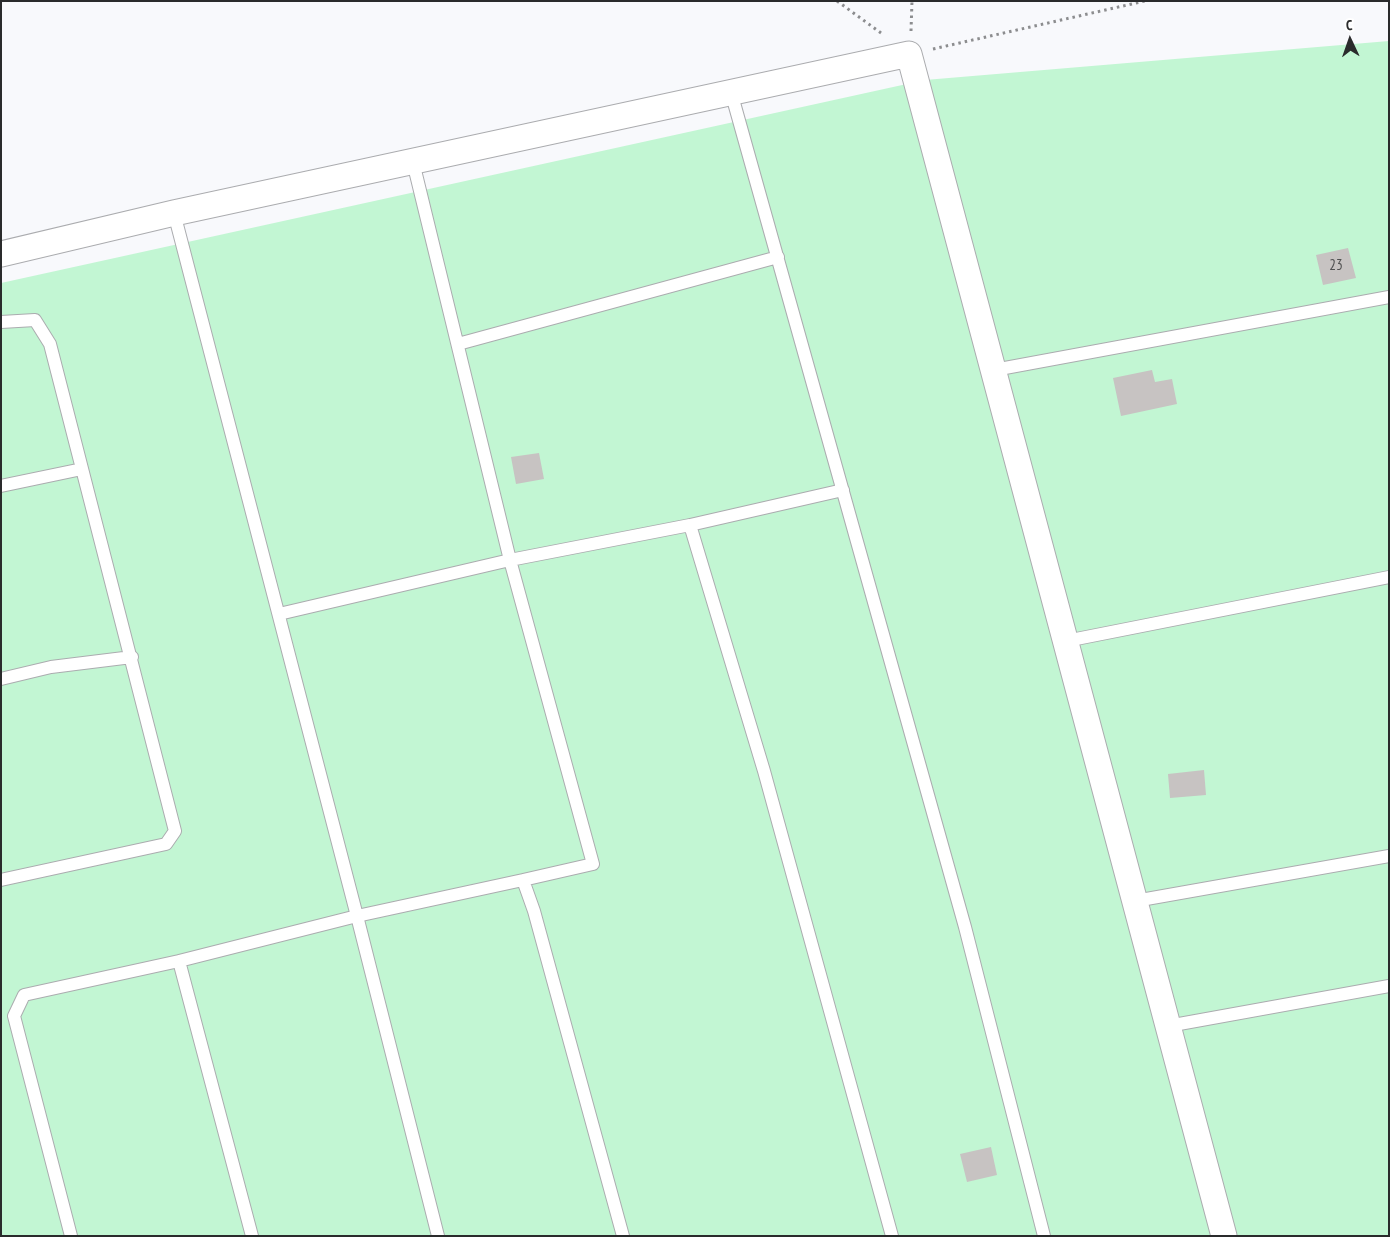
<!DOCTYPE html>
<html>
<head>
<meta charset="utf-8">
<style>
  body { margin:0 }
  #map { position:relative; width:1390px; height:1237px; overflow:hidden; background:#f8f9fc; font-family:"PT Sans Narrow",sans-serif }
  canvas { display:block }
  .frame { position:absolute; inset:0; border:2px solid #2a2b2c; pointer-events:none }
  .north { position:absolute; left:1325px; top:15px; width:50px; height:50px; -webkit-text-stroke:4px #fff; paint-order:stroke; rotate:357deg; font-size:14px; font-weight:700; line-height:20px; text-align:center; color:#2a2b2c }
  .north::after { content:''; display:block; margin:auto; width:18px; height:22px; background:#2a2b2c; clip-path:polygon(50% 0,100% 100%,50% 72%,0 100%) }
</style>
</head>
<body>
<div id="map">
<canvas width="1390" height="1237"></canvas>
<div class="frame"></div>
<div class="north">С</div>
</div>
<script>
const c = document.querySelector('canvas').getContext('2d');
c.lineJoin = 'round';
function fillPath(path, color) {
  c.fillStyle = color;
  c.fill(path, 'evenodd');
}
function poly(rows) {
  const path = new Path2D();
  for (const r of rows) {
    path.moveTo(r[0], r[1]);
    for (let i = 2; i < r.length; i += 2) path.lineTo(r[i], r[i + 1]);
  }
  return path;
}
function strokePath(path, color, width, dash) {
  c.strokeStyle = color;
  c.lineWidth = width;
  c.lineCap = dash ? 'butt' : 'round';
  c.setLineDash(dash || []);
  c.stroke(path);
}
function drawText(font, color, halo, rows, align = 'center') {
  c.font = font + ' "PT Sans Narrow",sans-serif';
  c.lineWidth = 4;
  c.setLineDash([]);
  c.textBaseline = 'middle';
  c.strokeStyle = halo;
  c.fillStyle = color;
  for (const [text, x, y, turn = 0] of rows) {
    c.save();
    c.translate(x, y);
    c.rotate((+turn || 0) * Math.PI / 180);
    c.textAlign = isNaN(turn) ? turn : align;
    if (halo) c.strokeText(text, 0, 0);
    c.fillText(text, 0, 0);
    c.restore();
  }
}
const green = poly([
  [1389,41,1389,1236,1,1236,1,283,925,80]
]);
const building = poly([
  [1348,248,1356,278,1323,285,1316,255],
  [1152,370,1155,382,1172,379,1177,404,1121,416,1113,378],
  [539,453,544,479,516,484,511,457],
  [1204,770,1206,795,1170,798,1168,774],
  [991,1147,997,1175,967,1182,960,1154]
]);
const path = poly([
  [837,1,881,33],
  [911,31,912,1],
  [933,49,1145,1]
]);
const service = poly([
  [731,92,965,927,1044,1236],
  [413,162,510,560,593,864,523,880],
  [174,213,357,916,179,961,252,1236],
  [1,322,35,320,50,344,175,831,166,844,1,880],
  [458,344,778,257],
  [994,370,1389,297],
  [1,486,82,469],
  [690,525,764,771,892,1236],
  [279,614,510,560,690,525,843,490],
  [1066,641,1389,577],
  [1,679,51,667,132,657],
  [1135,901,1389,856],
  [1168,1026,1389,986],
  [71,1236,14,1016,24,995,179,961],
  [438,1236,357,916,523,880,534,911,623,1236]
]);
const minor = poly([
  [1,254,174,213,909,54,1224,1236]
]);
const numberNames = [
  ["23",1336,266]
];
fillPath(green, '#c2f6d3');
fillPath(building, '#c7c3c2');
strokePath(service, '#abacaf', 14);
strokePath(minor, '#abacaf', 27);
strokePath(path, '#8c8d8f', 3, [2.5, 4]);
strokePath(service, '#fff', 12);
strokePath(minor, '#fff', 25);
drawText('15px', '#515152', null, numberNames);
</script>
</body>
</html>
